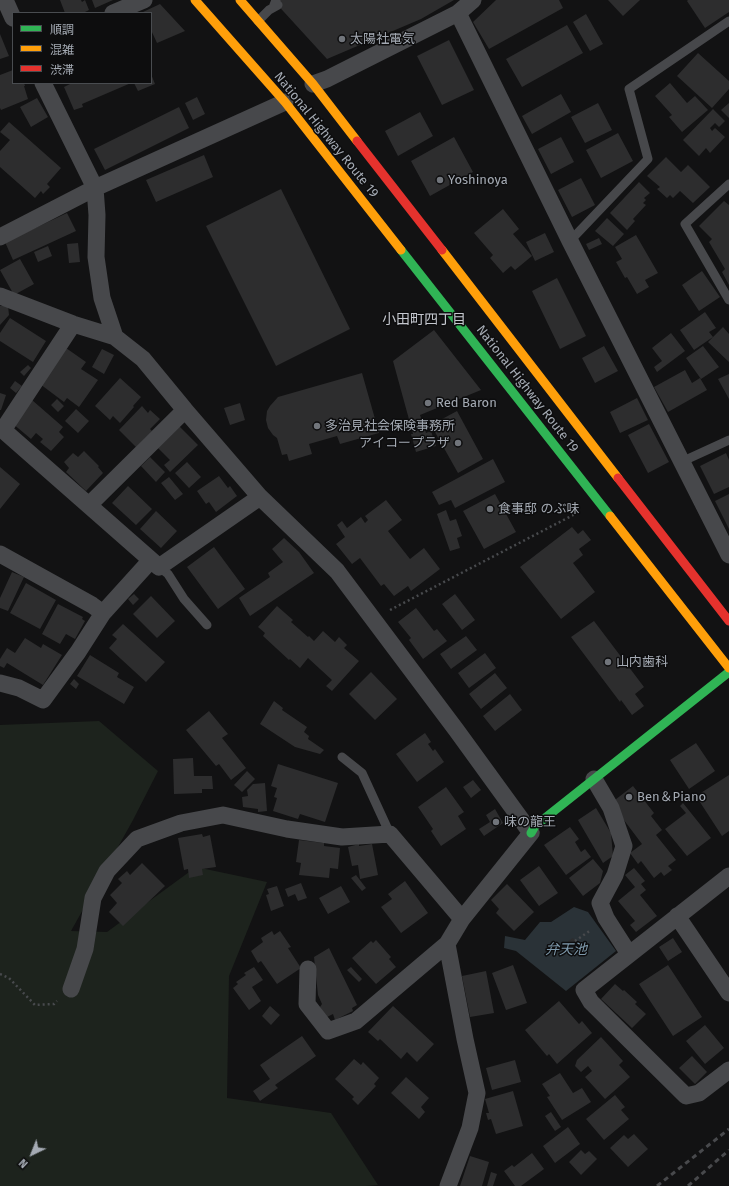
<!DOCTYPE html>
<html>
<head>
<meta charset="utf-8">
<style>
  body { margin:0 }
  #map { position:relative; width:729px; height:1186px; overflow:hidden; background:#121213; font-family:"Fira Sans","Noto Sans JP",sans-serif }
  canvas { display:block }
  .legend { position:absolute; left:12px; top:12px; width:140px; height:72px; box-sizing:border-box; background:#0d0d0e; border:1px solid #494c50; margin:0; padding:5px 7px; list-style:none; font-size:12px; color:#a4aab3 }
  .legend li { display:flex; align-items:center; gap:8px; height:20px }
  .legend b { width:20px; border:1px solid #494c50 }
  .north { position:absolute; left:12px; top:1134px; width:40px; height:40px; -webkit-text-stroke:3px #0d0d0e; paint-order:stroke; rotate:223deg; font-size:11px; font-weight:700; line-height:16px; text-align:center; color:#a4aab3 }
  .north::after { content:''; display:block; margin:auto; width:14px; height:18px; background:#a4aab3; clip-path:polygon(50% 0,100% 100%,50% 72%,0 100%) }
</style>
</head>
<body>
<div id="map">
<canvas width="729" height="1186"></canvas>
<ul class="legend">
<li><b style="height:5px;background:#30b455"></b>順調</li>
<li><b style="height:5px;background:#ff9f0a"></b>混雑</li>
<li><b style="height:5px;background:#e5322d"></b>渋滞</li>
</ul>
<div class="north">N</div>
</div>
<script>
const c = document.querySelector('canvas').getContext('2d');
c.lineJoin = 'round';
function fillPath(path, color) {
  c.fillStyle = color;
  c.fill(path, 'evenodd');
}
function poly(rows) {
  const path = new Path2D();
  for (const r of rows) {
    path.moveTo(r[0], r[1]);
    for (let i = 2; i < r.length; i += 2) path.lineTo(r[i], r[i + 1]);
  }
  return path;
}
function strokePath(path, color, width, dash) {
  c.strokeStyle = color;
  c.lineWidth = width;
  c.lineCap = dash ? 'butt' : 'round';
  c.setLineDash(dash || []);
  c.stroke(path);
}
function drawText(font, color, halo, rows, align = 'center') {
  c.font = font + ' "Fira Sans","Noto Sans JP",sans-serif';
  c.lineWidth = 3;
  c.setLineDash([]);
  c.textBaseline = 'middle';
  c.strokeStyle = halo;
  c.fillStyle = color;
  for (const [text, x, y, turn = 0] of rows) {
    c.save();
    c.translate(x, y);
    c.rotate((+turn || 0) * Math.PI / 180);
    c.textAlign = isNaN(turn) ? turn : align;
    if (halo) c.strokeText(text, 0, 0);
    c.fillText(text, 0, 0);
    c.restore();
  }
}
const green = poly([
  [99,721,158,771,133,820,71,931,107,932,196,867,267,882,229,976,227,1098,331,1113,378,1185,366,1186,0,1186,0,725]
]);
const water = poly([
  [574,907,588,912,616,951,566,991,516,951,504,948,505,936,525,940,540,922,551,922]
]);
const building = poly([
  [60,0,81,0,82,2,85,0,89,10,83,13,65,13],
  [92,0,113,0,95,8],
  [273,0,454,0,421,19,327,59],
  [496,0,559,0,563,8,489,49,473,22],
  [608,0,640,0,623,16],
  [688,0,729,0,729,12,705,28,687,1],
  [160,4,185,31,157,43,151,30,151,13,143,13,143,12],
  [586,14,603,44,590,51,573,22],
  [567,25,583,53,522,87,506,59],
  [0,34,9,56,0,59],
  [449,40,474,90,442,105,417,56],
  [698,53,729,81,729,89,712,108,677,76],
  [13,70,13,83,24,83,25,86,24,86,28,99,1,110,0,108,0,75],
  [151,74,155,84,138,91,134,83,151,83],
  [72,83,131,83,82,104,83,107,74,110,64,87],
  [670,83,687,103,695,96,708,110,682,132,669,117,672,115,655,96],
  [561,94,571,112,532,134,522,116],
  [197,97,205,114,193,120,185,103],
  [37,98,48,117,31,127,20,107],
  [598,103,612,130,585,143,571,117],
  [729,103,729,118,721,110],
  [179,107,189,128,105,170,94,149],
  [713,109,725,121,719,127,715,123,710,128,712,131,715,128,725,137,710,153,706,148,699,156,683,140],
  [420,112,433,136,398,156,385,131],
  [9,122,61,168,47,184,50,187,43,194,41,191,35,198,0,167,0,151,10,140,0,132],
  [618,133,633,161,601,178,586,150],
  [454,137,473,172,430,196,411,161],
  [561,137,574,162,551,174,538,149],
  [204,155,213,177,156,202,146,180],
  [666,157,681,172,688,165,710,187,693,203,680,191,673,198,670,195,667,198,657,189,660,187,647,176],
  [581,178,595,205,572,217,558,190],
  [639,182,650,193,644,198,646,200,643,203,646,205,633,219,635,221,627,230,610,213],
  [281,189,350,329,276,366,206,226],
  [724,201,729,205,729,285,722,272,725,269,709,242,712,239,699,226],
  [503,209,519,229,513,234,532,256,515,270,511,266,503,273,490,258,493,255,474,233],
  [67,213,76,231,13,260,5,242],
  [607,218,624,234,613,246,595,231],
  [545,233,554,252,535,261,526,242],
  [636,235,658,273,645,280,649,287,637,294,627,277,625,278,616,262,622,259,615,247],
  [599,238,602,244,589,250,586,244],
  [78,243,80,262,69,263,67,244],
  [48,246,52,256,38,262,34,252],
  [20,259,34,284,14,295,0,270],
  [702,271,720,297,699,311,682,285],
  [557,278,586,336,560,349,532,291],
  [0,306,8,306,9,315,0,325],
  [705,312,716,328,709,332,713,337,694,350,680,330],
  [10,318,46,341,33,362,0,341,0,333],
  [723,327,729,334,729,362,708,342],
  [434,330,481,390,420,415,426,433,431,431,436,446,416,452,411,434,413,434,393,361],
  [671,333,685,351,657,372,654,367,662,361,652,348],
  [604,346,618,371,595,383,582,358],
  [703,346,719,367,701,379,686,358],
  [66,348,86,362,81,369,98,380,79,407,67,398,64,402,40,384],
  [102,349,114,355,104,374,92,367],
  [28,365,31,368,24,376,20,372],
  [685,370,692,383,700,378,707,390,668,412,654,387],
  [362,373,379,433,340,444,337,436,309,444,312,454,289,461,287,454,282,455,277,438,273,435,268,428,266,420,267,411,270,406,278,397],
  [729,374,729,399,718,379],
  [120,378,141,397,133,406,134,407,120,423,113,416,110,420,95,406],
  [15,381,22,386,16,393,10,388],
  [0,393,6,395,1,410,0,410],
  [637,398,648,420,620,433,610,412],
  [57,399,64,406,58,412,51,405],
  [32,400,63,427,59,432,64,437,51,451,40,442,43,439,36,433,31,439,12,423],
  [240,403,245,420,230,425,224,408],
  [142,406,148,413,150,410,160,419,150,429,152,431,136,447,119,430],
  [76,409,89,421,78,433,65,421],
  [457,411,483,459,458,473,431,425],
  [649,424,669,462,648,473,628,435],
  [178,425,198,445,170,472,164,465,170,460,156,446],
  [84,451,99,466,98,467,103,473,86,491,66,472,69,468,64,462,73,453,78,457],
  [726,453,729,460,729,487,714,494,700,466],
  [150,457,165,472,156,482,141,466],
  [493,459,505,482,455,508,451,500,439,505,432,492],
  [187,462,201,477,189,488,175,473],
  [0,467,20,484,0,509],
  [219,476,228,488,230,486,237,496,216,512,209,502,206,504,197,491],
  [169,477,183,494,175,500,161,483],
  [128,486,152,509,136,525,112,503],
  [495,494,516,532,484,549,463,511],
  [729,494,729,529,715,501],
  [386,500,402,520,388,531,410,559,424,548,440,569,411,591,408,586,394,596,384,584,381,586,360,558,352,564,336,544,345,537,337,525,342,521,347,528,361,517,365,523,368,520,365,516],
  [446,510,450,521,456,519,462,536,457,538,460,548,450,551,437,514],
  [156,511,177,531,161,548,140,529],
  [572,527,578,534,583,530,591,540,579,549,583,555,573,563,595,592,561,619,520,567],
  [284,538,299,552,314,573,250,616,239,598,270,577,268,573,283,562,272,549],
  [214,547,245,589,218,609,187,567],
  [12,572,24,577,8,611,0,608,0,598],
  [26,583,56,600,40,629,10,613],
  [134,594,139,599,133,605,128,599],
  [455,594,475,620,462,630,442,604],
  [151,596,175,621,157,638,133,614],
  [58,604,83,617,82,619,85,621,75,639,66,634,60,644,42,634],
  [277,606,293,620,291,622,308,637,309,636,314,641,323,631,335,642,339,637,347,645,344,648,359,661,332,691,326,686,332,680,308,658,300,668,290,659,289,660,263,636,265,633,258,627],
  [416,608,434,631,437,629,447,641,423,659,409,640,411,638,398,622],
  [594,621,644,687,635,694,644,706,632,715,621,700,620,702,571,637],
  [123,624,165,662,146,682,109,648,117,639,112,635],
  [466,636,477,650,451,669,440,654],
  [25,638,41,648,43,644,62,655,43,685,7,663,4,668,0,666,0,659,7,648,15,653],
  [485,653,496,668,469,688,458,673],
  [90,655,119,673,117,677,134,687,124,704,77,676],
  [371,672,397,699,375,720,349,694],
  [495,673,507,688,481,709,469,694],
  [74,679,79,684,76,689,70,684],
  [510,694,522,710,495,731,483,716],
  [274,701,283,708,282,710,307,727,304,732,309,736,308,739,324,750,320,754,295,747,260,724],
  [209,711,228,734,222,738,246,768,231,780,219,764,216,766,186,730],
  [425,733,431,742,428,744,433,751,435,749,444,762,417,782,396,754],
  [696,743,715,771,689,789,670,760],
  [193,758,194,776,212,776,213,789,202,789,202,793,174,794,173,759],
  [278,764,338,783,325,822,300,814,298,819,273,811,277,798,274,797,277,788,271,786],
  [247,771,255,779,242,792,234,785],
  [729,775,729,831,722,836,696,796],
  [473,780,481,790,471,798,463,787],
  [265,783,267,811,258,812,258,809,243,807,242,797,248,796,247,790,253,784],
  [633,786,654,813,651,816,662,830,656,835,676,860,668,866,672,870,664,876,661,872,654,878,641,861,638,864,630,853,642,844,611,803],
  [446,787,464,812,458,816,466,829,441,846,431,831,433,829,418,807],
  [683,803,711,838,687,856,665,829,686,813,680,806],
  [596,808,611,833,613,856,603,863,578,820],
  [495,809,503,823,484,836,479,829,490,822,486,815],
  [570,827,579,839,575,842,581,852,585,849,591,857,566,875,544,845],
  [202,834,203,837,210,835,216,867,202,869,203,875,189,878,188,869,184,870,178,838],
  [299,840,324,843,324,846,340,848,338,869,330,868,329,878,299,875,301,863,296,862],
  [359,844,359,846,372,844,378,875,360,879,358,865,352,866,348,847],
  [593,859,603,871,600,883,583,896,569,878],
  [142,863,165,886,123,926,109,912,117,903,110,895,122,883,118,879,127,871,130,875],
  [539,866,558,893,539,906,520,880],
  [634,868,645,881,641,884,646,890,640,895,657,916,636,932,630,925,635,921,618,901,635,887,625,875],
  [356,875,366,888,362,891,351,878],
  [405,881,428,913,401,933,381,907,392,899,388,894],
  [301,883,307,898,298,901,295,894,288,897,285,889],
  [507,884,534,912,514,931,496,913,499,909,491,900],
  [277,886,284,906,271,911,266,895,269,894,267,889],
  [341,886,350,902,328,914,319,898],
  [272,931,274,935,280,931,291,947,288,948,301,968,277,984,261,961,258,963,251,951,263,942,261,938],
  [573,938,577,943,572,946,568,941],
  [673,938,682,952,668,961,659,947],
  [376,940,391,957,389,959,396,967,376,984,352,958,371,941,373,943],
  [329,948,357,1005,352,1008,353,1011,335,1020,333,1014,325,1018,320,1007,322,1004,318,995,314,957],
  [513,965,527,1003,506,1010,492,973],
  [668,965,702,1017,673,1036,639,984],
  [254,967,263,980,252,987,261,1001,249,1010,233,988,238,984,236,982,246,975,244,973],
  [351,967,362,979,359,982,347,970],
  [486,971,494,1013,470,1017,462,976],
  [615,984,623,991,624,990,637,1002,635,1004,646,1014,632,1028,601,999],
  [559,1001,579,1024,582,1021,592,1033,557,1064,549,1054,547,1056,525,1030],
  [270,1006,280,1015,271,1025,262,1016],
  [393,1006,434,1044,417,1062,407,1052,401,1059,380,1039,378,1041,368,1032],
  [705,1025,724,1048,705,1064,686,1041],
  [302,1036,316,1056,275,1085,278,1088,260,1101,253,1091,270,1079,260,1065],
  [601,1037,623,1061,619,1065,630,1077,605,1099,585,1077,592,1071,588,1066,581,1072,575,1066,577,1060],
  [692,1056,707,1072,695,1084,679,1068],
  [354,1059,361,1065,363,1062,379,1078,374,1084,376,1086,358,1105,352,1099,354,1097,335,1079],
  [515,1060,521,1082,492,1090,486,1068],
  [560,1073,573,1093,582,1088,591,1102,562,1120,547,1097,550,1096,542,1084],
  [406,1077,429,1098,421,1107,425,1112,419,1119,391,1093],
  [513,1091,523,1126,496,1134,491,1119,488,1120,486,1113,489,1113,485,1099],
  [615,1095,625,1107,621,1110,629,1119,604,1140,586,1119],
  [551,1112,561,1127,555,1131,545,1116],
  [568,1127,580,1144,555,1163,543,1146],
  [634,1134,648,1149,628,1167,610,1148,624,1135,628,1139],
  [581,1150,585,1154,589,1151,597,1159,581,1175,569,1162],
  [532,1153,544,1169,521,1186,515,1186,504,1171,512,1165,514,1167],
  [470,1156,489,1162,482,1186,460,1186],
  [491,1172,497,1174,493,1186,487,1186]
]);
const path = poly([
  [390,610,579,512],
  [575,941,591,930],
  [0,974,9,978,35,1005,54,1004,57,1001]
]);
const lane = poly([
  [258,21,269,10,278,5,274,5,276,0],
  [729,184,685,224,729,300],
  [570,241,648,159,629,89,729,21],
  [681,462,729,440],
  [159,567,168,574,184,599,207,625],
  [342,757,362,773,390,834]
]);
const street = poly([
  [5,0,13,18],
  [113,13,144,0],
  [458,13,570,241,729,555],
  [43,83,95,188,97,215,96,257,102,298,115,337],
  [313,84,327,79,458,13,473,0],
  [0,237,95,188,285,102],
  [0,296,73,324,115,337,143,359,185,410,260,497,337,571,457,731,531,833,462,919,447,944,465,1039,477,1093,470,1128,448,1186],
  [73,324,3,430,159,567,260,497],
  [89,505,185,410],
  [0,554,92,605,103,613],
  [0,683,19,688,43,700,78,652,103,613,151,560],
  [594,779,611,808,624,846,615,875,600,903,606,918,629,954],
  [729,876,584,990,591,1002,686,1096,699,1093,729,1070],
  [677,916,729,993],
  [308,969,307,1004,328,1031,356,1021,447,944],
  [71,989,85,949,93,898,107,871,137,839,181,823,223,815,287,829,342,837,390,834,462,919]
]);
const fast = poly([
  [401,250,610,516],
  [531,833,535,826,729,672]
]);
const slow = poly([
  [195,0,285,102,401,250],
  [240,0,313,84,357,141],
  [442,250,618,478],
  [610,516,729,668]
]);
const jam = poly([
  [357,141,442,250],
  [618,478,729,621]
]);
const rail = poly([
  [657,1186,729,1129],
  [688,1186,729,1150]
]);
const markers = [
  [342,39,4,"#71757b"],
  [440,180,4,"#71757b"],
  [428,403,4,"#71757b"],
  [317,426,4,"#71757b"],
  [458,443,4,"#71757b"],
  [490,509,4,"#71757b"],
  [608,662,4,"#71757b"],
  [629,797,4,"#71757b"],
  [496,822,4,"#71757b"]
];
const poiNames = [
  ["太陽社電気",350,39],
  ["Yoshinoya",448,180],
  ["Red Baron",436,403],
  ["多治見社会保険事務所",325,426],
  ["アイコープラザ",450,443,"right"],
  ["食事邸 のぶ味",498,509],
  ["山内歯科",616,662],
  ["Ben＆Piano",637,797],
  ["味の龍王",504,822]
];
const streetNames = [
  ["National Highway Route 19",326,135,51],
  ["National Highway Route 19",527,389,52]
];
const neighbourhoodNames = [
  ["小田町四丁目",424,320]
];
const waterNames = [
  ["弁天池",566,950]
];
fillPath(green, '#1d231d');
fillPath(water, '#2a3237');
fillPath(building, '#2d2d2e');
strokePath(path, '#484a4d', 2.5, [2, 3]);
strokePath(lane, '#47484b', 9);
strokePath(street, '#47484b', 17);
strokePath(fast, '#30b455', 9);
strokePath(slow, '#ff9f0a', 9);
strokePath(jam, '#e5322d', 9);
strokePath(rail, '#48494c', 3, [5, 4]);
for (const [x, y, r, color] of markers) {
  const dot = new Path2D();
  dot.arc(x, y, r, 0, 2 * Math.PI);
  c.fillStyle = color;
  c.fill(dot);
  strokePath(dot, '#0d0d0e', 1.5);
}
drawText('13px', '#a4aab3', '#0d0d0e', poiNames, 'left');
drawText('13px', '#a4aab3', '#0d0d0e', streetNames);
drawText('14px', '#c5c8cf', '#0d0d0e', neighbourhoodNames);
drawText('italic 14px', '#7e99ab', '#0d0d0e', waterNames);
</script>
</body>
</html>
